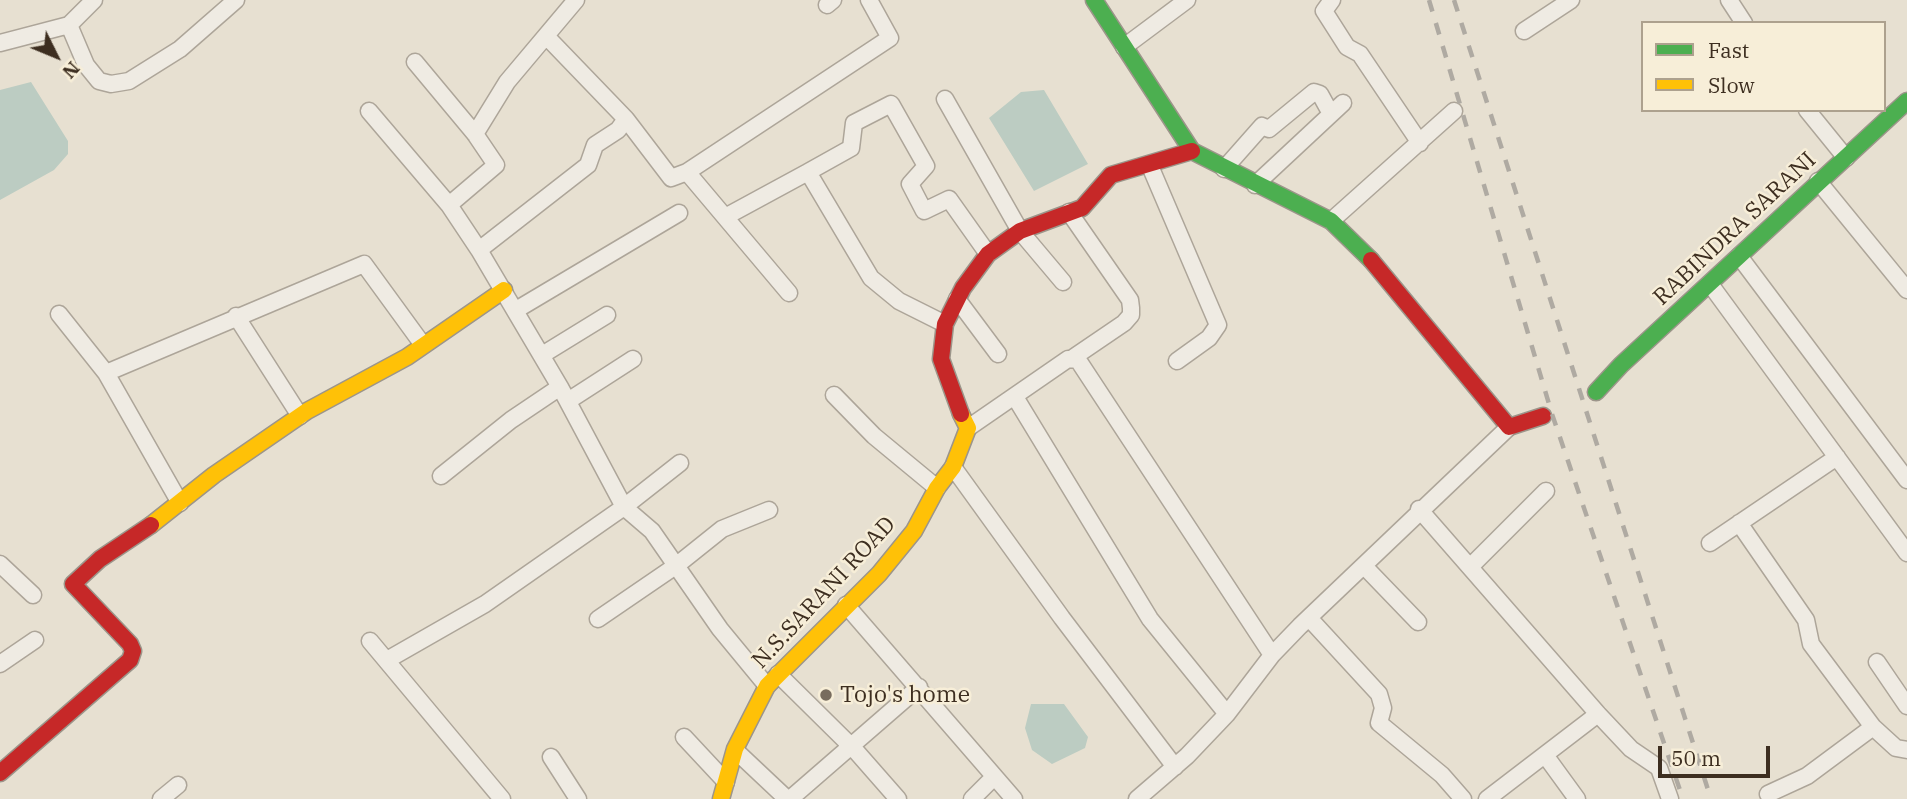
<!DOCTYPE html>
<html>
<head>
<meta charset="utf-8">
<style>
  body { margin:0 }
  #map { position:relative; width:1907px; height:799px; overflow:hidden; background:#e7e0d1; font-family:"IBM Plex Serif",serif }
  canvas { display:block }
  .legend { position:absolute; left:1641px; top:21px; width:245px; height:91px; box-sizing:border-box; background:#f7eed8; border:2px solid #ada18e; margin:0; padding:9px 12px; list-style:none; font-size:21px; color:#3d2e20 }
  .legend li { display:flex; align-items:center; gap:14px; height:35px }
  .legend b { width:35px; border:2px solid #ada18e }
  .north { position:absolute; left:21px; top:21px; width:70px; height:70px; -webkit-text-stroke:5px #f7eed8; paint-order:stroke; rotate:133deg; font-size:19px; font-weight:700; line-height:28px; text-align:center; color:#3d2e20 }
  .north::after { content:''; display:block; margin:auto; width:24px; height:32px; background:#3d2e20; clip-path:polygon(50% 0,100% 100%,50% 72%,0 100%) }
  .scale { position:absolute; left:1658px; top:746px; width:112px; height:32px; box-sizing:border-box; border:4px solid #3d2e20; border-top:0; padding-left:9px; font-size:21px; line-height:24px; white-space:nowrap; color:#3d2e20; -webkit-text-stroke:5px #f7eed8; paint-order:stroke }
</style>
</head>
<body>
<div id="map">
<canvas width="1907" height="799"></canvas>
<ul class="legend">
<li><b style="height:9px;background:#4caf50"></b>Fast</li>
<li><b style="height:9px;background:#ffc107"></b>Slow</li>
</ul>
<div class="north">N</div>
<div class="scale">50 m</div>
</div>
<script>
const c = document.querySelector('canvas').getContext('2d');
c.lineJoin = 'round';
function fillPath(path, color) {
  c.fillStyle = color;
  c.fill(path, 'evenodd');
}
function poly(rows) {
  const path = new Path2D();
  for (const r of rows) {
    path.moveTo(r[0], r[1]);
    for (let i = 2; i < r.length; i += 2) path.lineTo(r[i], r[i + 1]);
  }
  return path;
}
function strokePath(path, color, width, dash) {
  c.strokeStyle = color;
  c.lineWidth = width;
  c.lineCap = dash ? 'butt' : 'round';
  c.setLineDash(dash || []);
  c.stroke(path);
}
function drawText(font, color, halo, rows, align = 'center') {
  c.font = font + ' "IBM Plex Serif",serif';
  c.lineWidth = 5;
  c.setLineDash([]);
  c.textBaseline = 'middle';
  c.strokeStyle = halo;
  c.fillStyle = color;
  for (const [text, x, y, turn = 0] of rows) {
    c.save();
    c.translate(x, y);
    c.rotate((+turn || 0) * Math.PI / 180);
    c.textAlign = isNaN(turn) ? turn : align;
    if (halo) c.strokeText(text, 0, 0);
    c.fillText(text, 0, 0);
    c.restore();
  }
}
const water = poly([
  [31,82,68,141,68,154,54,170,0,200,0,90],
  [1044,90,1088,164,1034,191,989,118,1021,92],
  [1031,704,1064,704,1088,737,1085,748,1052,764,1032,750,1025,728]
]);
const street = poly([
  [1332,0,1324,11,1347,47,1360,54,1420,143],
  [1729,0,1744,23],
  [827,5,833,0],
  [69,25,86,65,99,81,111,84,129,81,180,49,236,0],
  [1524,31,1571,0],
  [0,43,69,25,94,0],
  [1124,47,1187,0],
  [415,62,475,134,496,165,449,205],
  [945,99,1020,231,1063,282],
  [1807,110,1846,158],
  [369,111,449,205,479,250,560,387,624,507,652,531,720,629,767,686],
  [626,119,671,178,687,172,890,38,869,0],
  [475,134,507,82,576,0],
  [1150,166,1218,325,1209,338,1177,361],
  [1224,169,1262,126,1269,129,1314,92,1320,94,1331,114],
  [687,172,789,293],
  [808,172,851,148,854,123,891,104,926,166,910,184,924,211,949,199,988,254],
  [1818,181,1907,290],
  [1255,185,1343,103],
  [1069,212,1130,300,1131,308,1131,315,1124,323,1074,357],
  [725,217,808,172,871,278,899,301,945,324],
  [1331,221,1454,111],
  [479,250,588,165,595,145,618,130,626,119,546,36],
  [1739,256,1907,480],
  [1710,284,1907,553],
  [957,299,998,354],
  [516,310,679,213],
  [59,314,106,373,364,264,423,345],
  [236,316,300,416],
  [542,355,607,315],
  [106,373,180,503],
  [834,395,874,436,937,488],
  [1015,397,1150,619,1227,714],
  [568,401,633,359],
  [968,428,1068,359,1078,360,1272,655],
  [953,467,1062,618,1175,767],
  [441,476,511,420,560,387],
  [1419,509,1598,714,1631,749,1659,768,1670,799],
  [1739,523,1806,620,1811,644,1873,727,1896,748,1907,750],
  [1710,543,1837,457],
  [0,564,33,595],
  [1364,566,1418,622],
  [1471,566,1546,491],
  [846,605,1014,799],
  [1309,618,1379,694,1383,708,1379,723,1442,775,1463,799],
  [598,619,677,565,722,529,769,510],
  [370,641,502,799],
  [387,660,485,604,624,507,680,463],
  [1877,662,1907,706],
  [0,664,35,640],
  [778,674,855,750,898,799],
  [684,737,726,782],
  [736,751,787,799],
  [1545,755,1577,799],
  [551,757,578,799],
  [1768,794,1807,776,1873,727],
  [161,799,178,785],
  [790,799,919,687],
  [972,799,993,778],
  [1137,799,1187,756,1227,714,1272,655,1300,626,1509,427],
  [1487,799,1598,714]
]);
const fast = poly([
  [1094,0,1192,151,1331,221,1371,260],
  [1596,392,1621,365,1907,101]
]);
const slow = poly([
  [151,525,214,475,307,411,407,357,504,290],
  [721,799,735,749,767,686,879,574,914,531,937,488,953,467,968,428,961,414]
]);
const jam = poly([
  [1371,260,1509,427,1543,416],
  [961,414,941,359,945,324,963,288,988,254,1020,231,1082,208,1111,175,1192,151],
  [0,773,130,660,133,651,130,644,73,584,100,559,151,525]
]);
const rail = poly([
  [1429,0,1552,414,1683,799],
  [1454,0,1711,799]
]);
const markers = [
  [826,695,7,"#786c5e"]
];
const streetNames = [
  ["RABINDRA SARANI",1735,229,-43],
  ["N.S.SARANI ROAD",824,593,-47]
];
const poiNames = [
  ["Tojo's home",840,695]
];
fillPath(water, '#bcccc2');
strokePath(street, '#ada599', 19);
strokePath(fast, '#9c958a', 19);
strokePath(slow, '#9c958a', 19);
strokePath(jam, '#9c958a', 19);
strokePath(street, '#efebe3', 16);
strokePath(fast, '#4caf50', 16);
strokePath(slow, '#ffc107', 16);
strokePath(jam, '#c62828', 16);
strokePath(rail, '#afaaa2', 4.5, [12, 12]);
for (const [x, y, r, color] of markers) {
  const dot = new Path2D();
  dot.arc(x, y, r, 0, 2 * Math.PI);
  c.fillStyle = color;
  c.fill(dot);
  strokePath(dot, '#f7eed8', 2.5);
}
drawText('23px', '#3d2e20', '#f7eed8', streetNames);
drawText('23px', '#3d2e20', '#f7eed8', poiNames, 'left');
</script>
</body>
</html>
